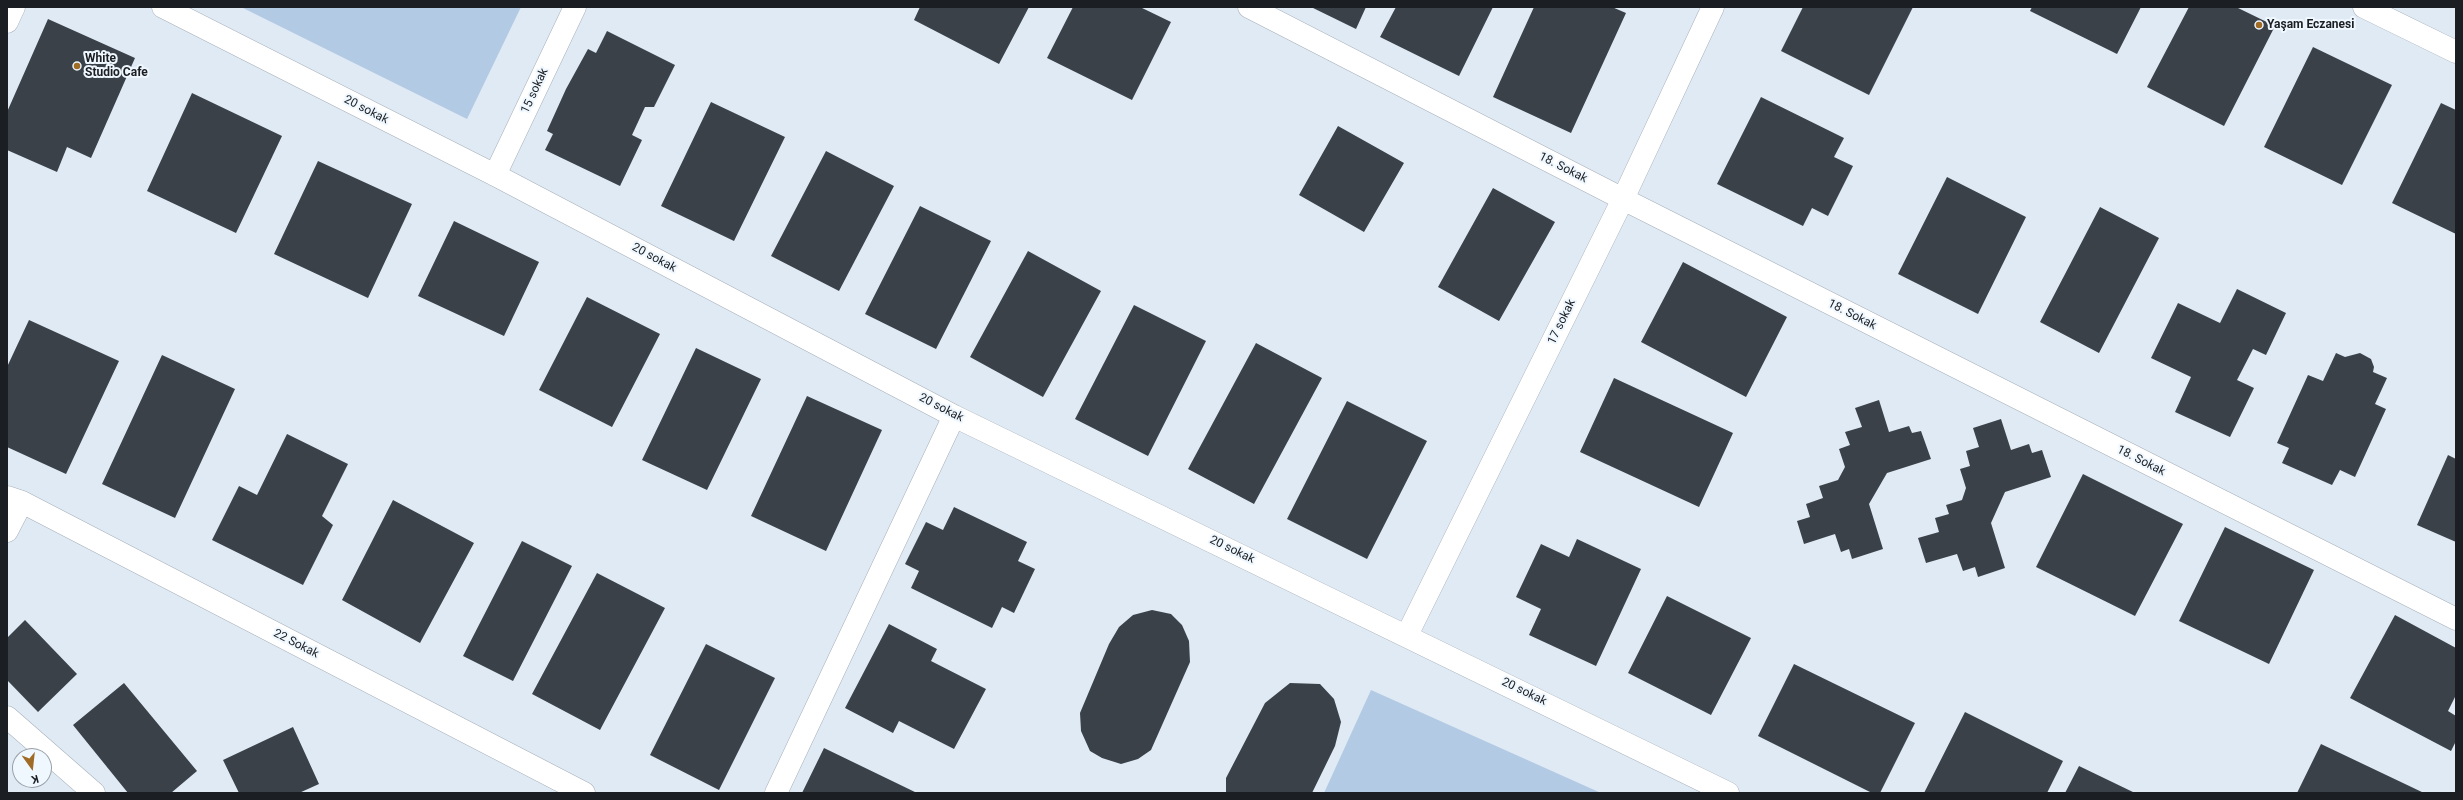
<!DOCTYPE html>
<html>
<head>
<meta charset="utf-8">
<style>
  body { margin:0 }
  #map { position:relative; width:2463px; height:800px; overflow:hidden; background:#e0eaf4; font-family:Roboto,sans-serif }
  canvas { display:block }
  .frame { position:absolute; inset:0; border:8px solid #1b1e22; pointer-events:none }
  .north { position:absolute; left:12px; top:748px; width:40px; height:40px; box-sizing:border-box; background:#eff7ff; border:1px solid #9aa0a7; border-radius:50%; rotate:165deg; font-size:11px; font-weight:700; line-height:16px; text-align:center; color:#1b1e22 }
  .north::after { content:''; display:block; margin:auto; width:14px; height:18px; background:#a06b24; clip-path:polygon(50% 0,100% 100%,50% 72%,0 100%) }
</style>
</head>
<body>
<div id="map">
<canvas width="2463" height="800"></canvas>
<div class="frame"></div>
<div class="north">K</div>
</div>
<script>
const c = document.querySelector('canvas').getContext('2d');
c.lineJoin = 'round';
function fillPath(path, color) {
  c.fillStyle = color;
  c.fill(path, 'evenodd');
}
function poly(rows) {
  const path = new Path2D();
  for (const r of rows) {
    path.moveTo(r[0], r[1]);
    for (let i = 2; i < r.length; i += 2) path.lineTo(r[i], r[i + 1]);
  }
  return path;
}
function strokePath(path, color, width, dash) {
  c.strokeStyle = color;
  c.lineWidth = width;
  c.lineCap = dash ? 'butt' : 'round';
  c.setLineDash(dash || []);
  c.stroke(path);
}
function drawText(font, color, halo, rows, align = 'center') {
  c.font = font + ' Roboto,sans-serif';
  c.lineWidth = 4;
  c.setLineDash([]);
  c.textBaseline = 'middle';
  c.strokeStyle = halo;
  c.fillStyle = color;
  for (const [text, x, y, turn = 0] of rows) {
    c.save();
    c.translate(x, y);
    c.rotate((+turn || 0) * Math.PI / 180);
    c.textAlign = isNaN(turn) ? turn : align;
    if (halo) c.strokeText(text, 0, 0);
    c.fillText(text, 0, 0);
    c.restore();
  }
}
const green = poly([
  [241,7,521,7,467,119],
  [1371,690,1601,793,1324,793]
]);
const building = poly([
  [920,7,1029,7,999,64,914,20],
  [1073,7,1140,7,1171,22,1132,100,1047,58],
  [1311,7,1366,7,1356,29],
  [1396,7,1493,7,1459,76,1380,37],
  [1534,7,1612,7,1626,13,1571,133,1493,97],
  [1803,7,1913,7,1869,95,1781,51],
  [2032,7,2141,7,2117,54,2030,11],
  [2189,7,2236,7,2275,26,2224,126,2147,87],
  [48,19,135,58,91,158,67,147,57,172,7,150,7,112],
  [607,31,675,65,654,107,645,107,632,135,642,140,620,186,545,150,553,134,547,131,566,89,588,49,596,53],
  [2313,47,2392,85,2342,185,2264,147],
  [192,93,282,136,236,233,147,191],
  [1761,97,1844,138,1834,157,1853,166,1828,216,1812,208,1803,226,1717,184],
  [711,102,785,137,734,241,661,206],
  [2441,103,2456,110,2456,234,2392,203],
  [1338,126,1404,163,1364,232,1299,195],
  [826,151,894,186,839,291,771,256],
  [318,161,412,204,368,298,274,254],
  [1947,177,2026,217,1978,314,1898,274],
  [1493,188,1555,222,1499,321,1438,287],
  [920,206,991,241,936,349,865,314],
  [2100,207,2159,238,2099,353,2040,322],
  [454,221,539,262,504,336,418,296],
  [1028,251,1101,291,1043,397,970,357],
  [1683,262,1787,317,1746,397,1641,342],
  [2237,289,2286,313,2266,355,2253,349,2237,380,2254,388,2230,437,2175,412,2191,377,2151,358,2178,303,2220,323],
  [587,297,660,334,612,427,539,390],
  [1134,305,1206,341,1148,456,1075,419],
  [29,320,119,361,66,474,7,447,7,367],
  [1256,343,1322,378,1254,504,1188,469],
  [696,348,761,379,707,490,642,460],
  [2336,353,2345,357,2360,353,2371,359,2374,367,2373,372,2387,378,2375,404,2386,409,2355,477,2340,470,2332,485,2282,463,2289,448,2277,443,2308,375,2323,381],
  [162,355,235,389,175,518,102,484],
  [1614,378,1733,433,1699,507,1580,452],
  [807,396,882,430,826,551,751,516],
  [1879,400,1889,432,1909,426,1912,433,1921,431,1931,459,1887,473,1869,504,1883,549,1852,559,1849,549,1841,552,1835,534,1804,544,1797,521,1810,517,1806,504,1823,498,1819,486,1838,480,1845,467,1839,449,1850,445,1845,432,1862,427,1855,408],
  [1347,401,1427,441,1367,559,1287,519],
  [2001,419,2011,450,2029,444,2032,453,2042,450,2051,477,2005,492,1991,523,2005,568,1978,577,1975,567,1963,571,1957,554,1926,563,1918,538,1939,532,1935,518,1949,514,1946,505,1962,500,1966,488,1960,469,1970,466,1966,451,1979,447,1973,428],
  [287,434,348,464,322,516,333,525,303,585,212,540,239,486,257,495],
  [2448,455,2456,459,2456,542,2417,525],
  [2083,474,2183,524,2135,616,2036,567],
  [393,500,474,543,420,643,342,600],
  [954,507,1027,542,1018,561,1035,569,1014,613,1002,607,992,628,911,588,919,571,905,564,926,522,943,530],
  [2225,527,2314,570,2269,664,2179,621],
  [1577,539,1641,569,1596,666,1529,635,1541,609,1516,597,1541,544,1569,557],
  [522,541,572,566,513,681,463,656],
  [597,573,665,608,600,730,532,694],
  [1667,596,1751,638,1711,715,1628,673],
  [1152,610,1171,614,1182,625,1189,641,1190,662,1151,750,1138,759,1121,764,1102,758,1090,751,1081,731,1080,713,1109,644,1119,627,1133,615],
  [2395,615,2456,648,2456,695,2448,711,2456,716,2456,741,2451,751,2350,698],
  [25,620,77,674,38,712,7,680,7,638],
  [889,624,937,649,931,661,986,689,954,749,899,721,893,733,845,708],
  [706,644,775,678,719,790,650,755],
  [1794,664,1915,723,1880,793,1872,793,1758,736],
  [124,683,197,771,171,793,128,793,73,725],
  [1290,683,1320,684,1334,699,1341,722,1335,746,1312,793,1226,793,1226,778,1265,703],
  [1965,712,2063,761,2047,793,1924,793],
  [293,727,319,784,299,793,239,793,223,760],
  [2321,744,2424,793,2297,793],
  [824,748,917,793,802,793],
  [2079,766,2135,793,2065,793]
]);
const minor = poly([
  [163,7,495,175,954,416,1728,793],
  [1249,7,1623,199,2456,619],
  [7,22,14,7],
  [495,175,575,7],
  [7,497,22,502,584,793],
  [7,531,22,502],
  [1407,635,1623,199,1713,7],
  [7,717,94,793],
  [776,793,954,416]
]);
const secondary = poly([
  [2364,7,2456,52]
]);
const markers = [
  [2259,25,4,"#a06b24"],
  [77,66,4,"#a06b24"]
];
const poiNames = [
  ["Yaşam Eczanesi",2267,25],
  ["White",85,59],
  ["Studio Cafe",85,73]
];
const streetNames = [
  ["15 sokak",535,91,-65],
  ["20 sokak",366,110,27],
  ["18. Sokak",1563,168,27],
  ["20 sokak",654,258,28],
  ["18. Sokak",1852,315,27],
  ["17 sokak",1562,322,-64],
  ["20 sokak",941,408,27],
  ["18. Sokak",2141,461,27],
  ["20 sokak",1232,550,26],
  ["22 Sokak",296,644,27],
  ["20 sokak",1524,692,26]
];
fillPath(green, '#b2cae3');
fillPath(building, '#3a4149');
strokePath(minor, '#a6b0b9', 23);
strokePath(secondary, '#a6b0b9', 23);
strokePath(minor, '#fff', 22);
strokePath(secondary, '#fff', 22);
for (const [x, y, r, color] of markers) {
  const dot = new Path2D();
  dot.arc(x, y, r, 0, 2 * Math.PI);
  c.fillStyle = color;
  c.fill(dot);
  strokePath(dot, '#eff7ff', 1.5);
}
drawText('bold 12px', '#1b1e22', '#eff7ff', poiNames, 'left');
drawText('12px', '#1b1e22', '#eff7ff', streetNames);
</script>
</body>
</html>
